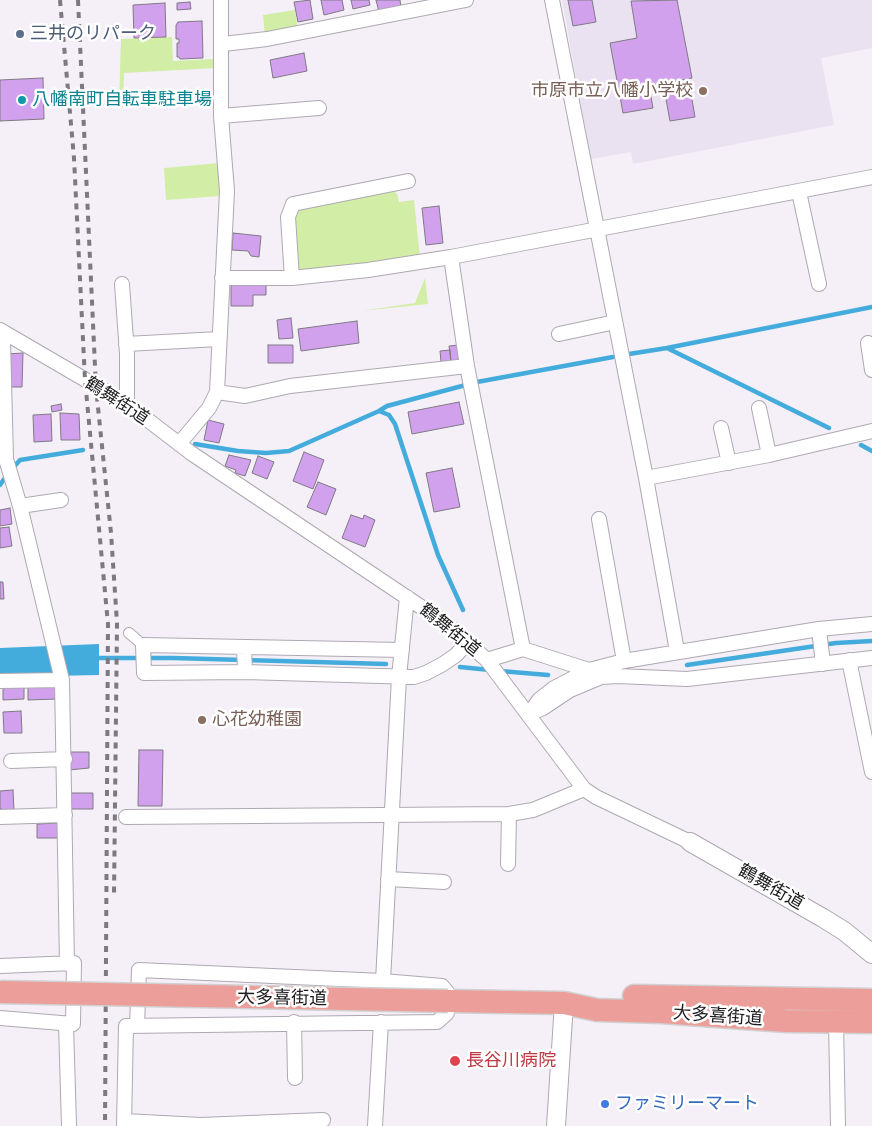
<!DOCTYPE html>
<html>
<head>
<meta charset="utf-8">
<style>
  body { margin:0 }
  canvas { display:block; background:#f5eff8 }
</style>
</head>
<body>
<canvas width="872" height="1126"></canvas>
<script>
const c = document.querySelector('canvas').getContext('2d');
c.lineJoin = 'round';
function fillPath(path, color) {
  c.fillStyle = color;
  c.fill(path, 'evenodd');
}
function poly(rows) {
  const path = new Path2D();
  for (const r of rows) {
    path.moveTo(r[0], r[1]);
    for (let i = 2; i < r.length; i += 2) path.lineTo(r[i], r[i + 1]);
  }
  return path;
}
function strokePath(path, color, width, dash) {
  c.strokeStyle = color;
  c.lineWidth = width;
  c.lineCap = dash ? 'butt' : 'round';
  c.setLineDash(dash || []);
  c.stroke(path);
}
function drawText(font, color, halo, rows, align = 'center') {
  c.font = font + ' Raleway,"Noto Sans JP",sans-serif';
  c.lineWidth = 5;
  c.setLineDash([]);
  c.textBaseline = 'middle';
  c.strokeStyle = halo;
  c.fillStyle = color;
  for (const [text, x, y, turn = 0] of rows) {
    c.save();
    c.translate(x, y);
    c.rotate((+turn || 0) * Math.PI / 180);
    c.textAlign = isNaN(turn) ? turn : align;
    if (halo) c.strokeText(text, 0, 0);
    c.fillText(text, 0, 0);
    c.restore();
  }
}
const built = poly([
  [562,0,872,0,872,48,821,58,834,125,633,164,631,152,591,159]
]);
const green = poly([
  [295,10,298,29,265,36,263,15],
  [172,37,173,61,214,59,217,68,124,73,123,107,119,106,121,39],
  [219,163,221,196,166,200,164,168],
  [391,188,397,194,399,202,414,200,420,258,297,272,293,208],
  [425,278,428,304,361,311,415,303]
]);
const water = poly([
  [99,644,99,675,0,677,0,648]
]);
const stream = poly([
  [667,348,872,307],
  [629,354,667,348,829,428],
  [379,411,387,406,477,382,613,357],
  [195,444,238,451,266,453,289,451,379,411,389,415,395,424,438,555,463,610],
  [861,445,872,451],
  [12,469,20,460,83,450],
  [0,485,7,475],
  [95,658,173,658,386,664],
  [687,665,836,643,872,641],
  [460,667,490,670],
  [500,671,548,675]
]);
const building = poly([
  [310,0,313,19,298,22,294,2,310,0],
  [321,0,342,0,344,10,324,15,321,0],
  [351,0,369,0,370,5,353,9,351,0],
  [376,0,400,0,401,7,379,12,376,0],
  [568,0,592,0,596,22,573,26,568,0],
  [677,0,692,78,671,82,673,91,690,88,695,117,670,121,663,83,649,86,653,108,623,113,610,43,637,38,631,1,677,0],
  [190,2,191,9,177,10,177,3,190,2],
  [165,3,166,37,134,38,133,5,165,3],
  [202,21,203,58,180,59,179,57,177,57,177,43,179,43,179,39,176,39,176,25,178,22,202,21],
  [304,53,307,71,273,78,270,60,304,53],
  [43,78,44,119,0,121,0,80,43,78],
  [439,206,443,243,426,245,422,208,439,206],
  [233,233,261,236,259,257,251,256,248,251,232,250,233,233],
  [266,284,266,295,253,295,253,306,231,306,231,285,266,284],
  [291,318,293,338,279,339,277,320,291,318],
  [357,321,359,343,301,351,298,329,357,321],
  [268,345,293,345,293,363,268,363,268,345],
  [459,345,462,361,451,362,449,346,459,345],
  [450,350,451,361,441,362,440,351,450,350],
  [23,353,22,387,7,387,6,354,23,353],
  [459,402,464,424,412,434,408,412,459,402],
  [61,404,62,410,52,412,51,406,61,404],
  [60,413,79,414,80,440,61,440,60,413],
  [51,414,52,441,34,442,33,415,51,414],
  [208,420,224,424,219,443,204,440,208,420],
  [304,452,324,460,313,489,293,481,304,452],
  [229,455,251,460,245,476,235,473,236,470,225,466,229,455],
  [258,456,274,462,267,479,252,473,258,456],
  [452,468,460,507,434,512,426,473,452,468],
  [318,482,336,489,326,515,307,507,318,482],
  [10,508,12,524,0,526,0,510,10,508],
  [351,515,363,519,364,515,375,520,365,547,342,538,351,515],
  [9,527,12,546,0,548,0,528,9,527],
  [0,582,3,582,4,599,0,599,0,582],
  [57,685,57,699,28,700,28,686,57,685],
  [3,687,24,687,24,699,3,700,3,687],
  [21,711,22,733,4,733,3,712,21,711],
  [139,750,163,750,162,806,138,806,139,750],
  [70,752,89,752,89,768,69,770,70,752],
  [13,790,14,811,0,809,0,791,13,790],
  [70,793,93,793,93,809,70,809,70,793],
  [59,823,59,838,37,838,37,824,59,823]
]);
const pedestrian = poly([
  [129,633,143,645]
]);
const minor = poly([
  [552,0,646,478,677,651],
  [223,44,267,39,466,0],
  [221,116,319,108],
  [799,192,819,284],
  [451,257,467,366,523,649],
  [222,278,292,278,368,270,451,257,872,177],
  [292,278,288,217,293,204,408,181],
  [122,284,127,354,127,404],
  [0,330,127,404,191,453,445,623,487,660,584,789,596,797,690,842],
  [0,331,3,340,6,459,20,506,62,680,67,964],
  [559,334,615,322],
  [868,343,872,370],
  [126,344,219,339],
  [217,392,245,396,290,386,467,366],
  [759,408,769,455],
  [721,428,729,463],
  [179,444,209,408,217,392,227,191,221,116,221,0],
  [646,478,769,455,872,431],
  [20,506,61,500],
  [599,519,624,661],
  [819,629,823,664],
  [244,647,245,672],
  [402,650,143,645,144,673,245,672,414,677,426,673,443,664,456,655,468,642],
  [487,660,523,649,589,670],
  [849,660,872,772],
  [0,681,62,680],
  [529,714,539,700,554,688,589,670,624,661,819,629,872,624],
  [529,714,543,708,570,690,601,677,618,676,687,679,872,658],
  [11,761,65,759],
  [0,817,65,815],
  [126,817,509,814,533,810,584,789],
  [508,864,509,814],
  [388,879,444,882],
  [0,966,74,963,73,1024,0,1018],
  [383,981,399,677,407,597],
  [836,1021,838,1126],
  [294,1022,295,1078],
  [66,1024,69,1126],
  [124,1121,201,1125,323,1120],
  [124,1126,126,1026,437,1022,447,1013,447,992,442,986,383,981,139,970,137,1026],
  [375,1126,381,1022]
]);
const tertiary = poly([
  [690,842,823,918,844,931,872,954],
  [556,1126,564,1003]
]);
const trunk = poly([
  [634,996,872,1000],
  [448,1001,564,1003,597,1010,661,1012,786,1021,872,1022]
]);
const rail = poly([
  [60,0,74,158,85,380,108,624,105,1126],
  [78,0,96,388,111,533,117,623,114,896]
]);
const trunkBridge = poly([
  [0,992,448,1001]
]);
const markers = [
  [20,34,5,"#5c6f8a"],
  [703,91,5,"#8d6e63"],
  [22,100,5,"#0f9aa8"],
  [202,720,5,"#8d6e63"],
  [455,1061,6,"#e0444e"],
  [605,1104,5,"#3f7fe0"]
];
const serviceNames = [
  ["三井のリパーク",30,34]
];
const educationNames = [
  ["市原市立八幡小学校",693,91],
  ["心花幼稚園",212,720,"left"]
];
const cultureNames = [
  ["八幡南町自転車駐車場",32,100]
];
const streetNames = [
  ["鶴舞街道",117,401,33],
  ["鶴舞街道",450,630,39],
  ["鶴舞街道",771,887,30],
  ["大多喜街道",282,998,1],
  ["大多喜街道",718,1016,4]
];
const healthNames = [
  ["長谷川病院",466,1061]
];
const shopNames = [
  ["ファミリーマート",615,1104]
];
fillPath(built, '#ebe2f1');
fillPath(green, '#d1eda6');
fillPath(water, '#43acdc');
strokePath(stream, '#43acdc', 4.5);
fillPath(building, '#d2a1ee');
strokePath(building, '#7f7a82', 1);
strokePath(pedestrian, '#aea9b1', 12);
strokePath(minor, '#aea9b1', 16);
strokePath(tertiary, '#aea9b1', 20);
strokePath(trunk, '#d2d1d2', 25);
strokePath(pedestrian, '#fff', 10);
strokePath(minor, '#fff', 14);
strokePath(tertiary, '#fff', 18);
strokePath(trunk, '#eb9e9a', 22);
strokePath(rail, '#7d797f', 4, [6, 6]);
strokePath(trunkBridge, '#d2d1d2', 25, []);
strokePath(trunkBridge, '#eb9e9a', 22);
for (const [x, y, r, color] of markers) {
  const dot = new Path2D();
  dot.arc(x, y, r, 0, 2 * Math.PI);
  c.fillStyle = color;
  c.fill(dot);
  strokePath(dot, '#fff', 2);
}
drawText('18px', '#4e5e75', '#fff', serviceNames, 'left');
drawText('18px', '#785e54', '#fff', educationNames, 'right');
drawText('18px', '#0d838f', '#fff', cultureNames, 'left');
drawText('18px', '#1d1b1e', '#fff', streetNames);
drawText('18px', '#be3a42', '#fff', healthNames, 'left');
drawText('18px', '#366cbe', '#fff', shopNames, 'left');
</script>
</body>
</html>
